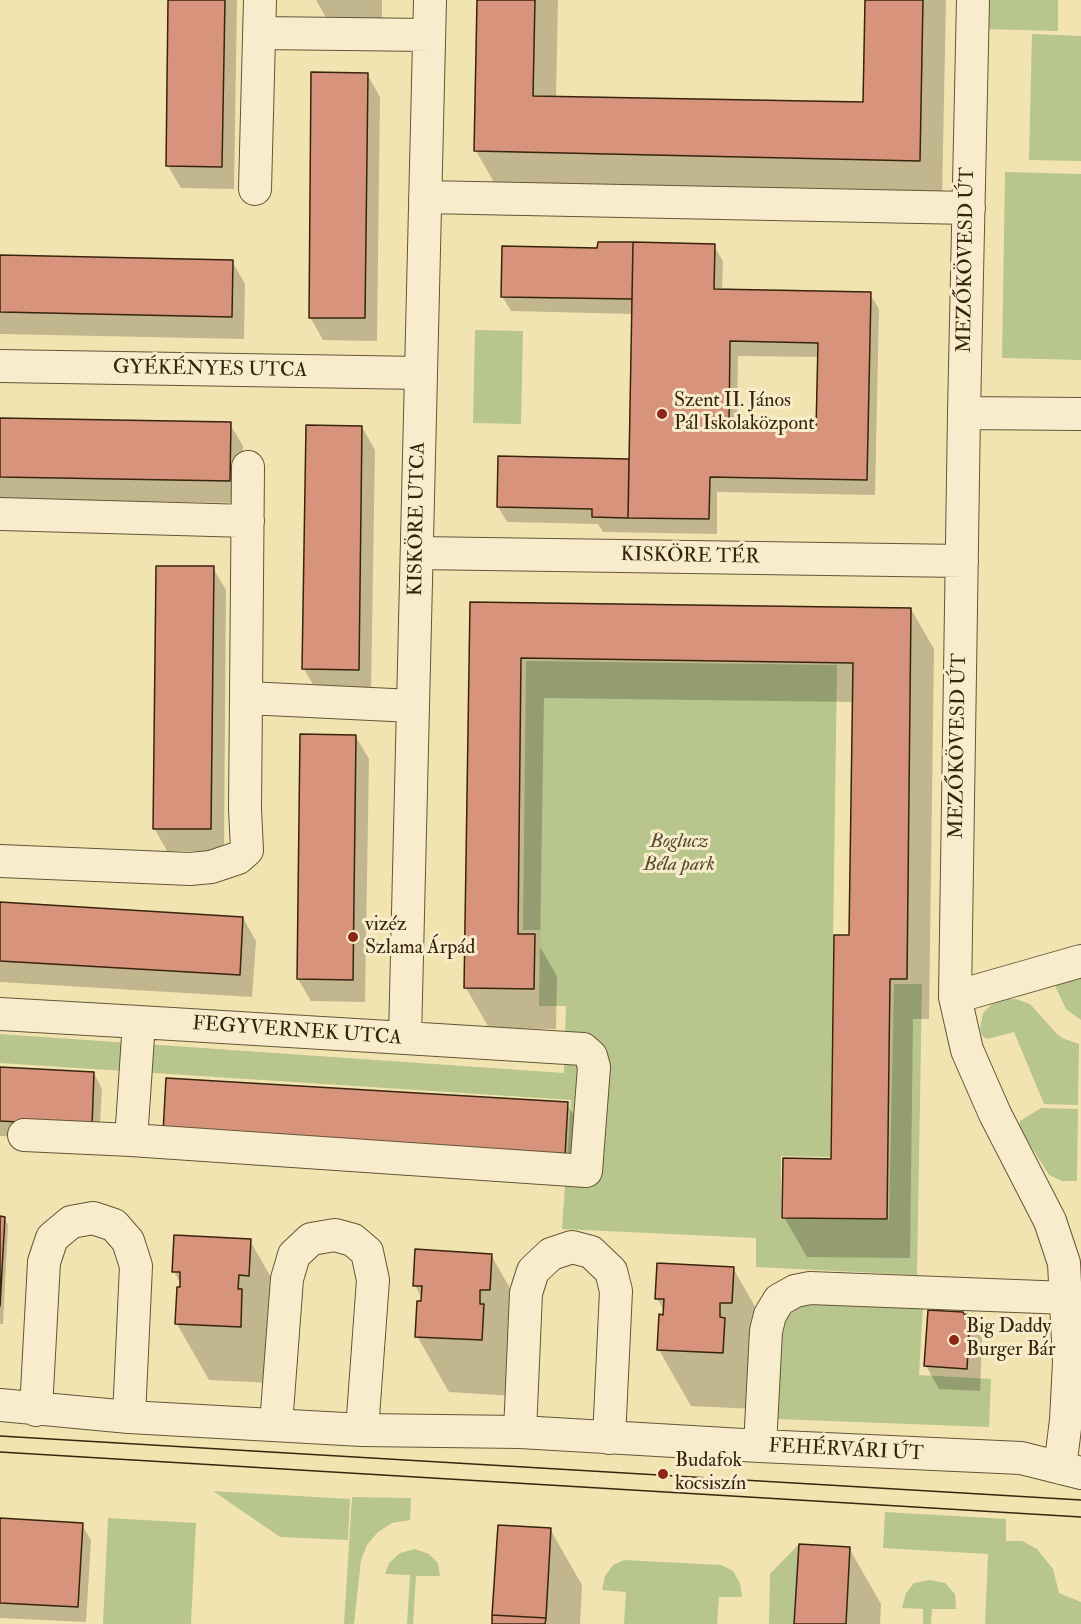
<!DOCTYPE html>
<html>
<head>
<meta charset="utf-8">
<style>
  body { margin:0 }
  canvas { display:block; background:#f2e4b1 }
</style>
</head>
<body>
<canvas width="1081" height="1624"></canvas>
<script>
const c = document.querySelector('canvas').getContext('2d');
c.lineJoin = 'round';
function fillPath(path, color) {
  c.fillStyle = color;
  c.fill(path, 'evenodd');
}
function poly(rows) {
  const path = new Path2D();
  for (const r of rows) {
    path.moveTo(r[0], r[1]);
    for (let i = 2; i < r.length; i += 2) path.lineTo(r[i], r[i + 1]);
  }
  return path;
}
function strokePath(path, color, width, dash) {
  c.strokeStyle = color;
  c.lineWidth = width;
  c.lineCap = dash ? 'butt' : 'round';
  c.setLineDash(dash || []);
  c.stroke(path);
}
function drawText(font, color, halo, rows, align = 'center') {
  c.font = font + ' "IM FELL Double Pica",serif';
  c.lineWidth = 6;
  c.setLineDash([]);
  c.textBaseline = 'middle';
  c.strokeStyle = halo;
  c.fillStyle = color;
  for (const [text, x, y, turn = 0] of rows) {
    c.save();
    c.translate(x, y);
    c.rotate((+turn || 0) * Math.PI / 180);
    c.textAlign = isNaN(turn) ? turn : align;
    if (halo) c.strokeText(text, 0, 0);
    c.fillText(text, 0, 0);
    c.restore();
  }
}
const green = poly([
  [985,0,1058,0,1058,31,984,29],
  [1032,34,1081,36,1081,161,1029,160],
  [1005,172,1081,174,1081,360,1002,358],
  [475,330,523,331,521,424,473,423],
  [526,661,837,665,830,1157,781,1156,781,1219,889,1220,894,984,922,984,917,1275,756,1267,756,1238,562,1229,571,1100,0,1063,0,1034,564,1073,566,1006,539,1006,540,930,523,930],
  [1081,976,1081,1020,1066,1009,1056,988,1057,984],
  [1002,999,1016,999,1030,1004,1056,1033,1062,1038,1079,1044,1078,1105,1044,1104,1014,1032,987,1039,982,1036,980,1029,983,1013,991,1005],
  [1041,1108,1078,1109,1077,1181,1062,1181,1049,1175,1019,1127,1020,1121],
  [818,1300,923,1306,919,1375,991,1379,989,1427,776,1419,781,1328,790,1314,802,1304],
  [213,1491,350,1499,348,1540,280,1537],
  [352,1497,411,1498,410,1520,392,1523,378,1532,367,1545,361,1560,354,1624,344,1624],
  [885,1512,1006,1519,1006,1541,1022,1541,1037,1549,1053,1569,1059,1593,1081,1602,1081,1624,985,1624,988,1554,883,1548],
  [108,1518,196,1523,191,1624,103,1624],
  [799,1544,794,1624,769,1624,770,1574],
  [415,1549,429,1554,438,1563,440,1576,416,1576,413,1624,407,1624,410,1575,385,1574,389,1563,400,1553],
  [624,1560,721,1565,733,1571,740,1583,742,1597,719,1597,717,1624,624,1624,626,1592,602,1590,605,1576,613,1565],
  [930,1580,945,1583,955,1594,956,1609,932,1609,931,1624,923,1624,923,1609,902,1608,906,1593,914,1583]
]);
const shadow = poly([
  [170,0,237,0,234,189,181,188,168,166],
  [316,0,382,0,382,24,329,23],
  [479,0,558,0,556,98,864,104,866,0,946,0,942,200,499,191,476,151],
  [367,74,380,97,377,341,323,340,310,317],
  [714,246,723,261,722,291,870,294,879,309,875,495,717,492,717,534,603,532,598,524,507,522,498,507,499,458,630,460,633,314,511,311,502,296,599,249],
  [738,356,819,357,818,430,737,428],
  [0,257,232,261,245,284,244,339,0,334],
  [0,420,230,424,243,446,242,503,0,499],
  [362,427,375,450,371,692,317,691,304,669],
  [213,568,226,590,224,851,167,851,154,828],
  [471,603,911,609,934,649,929,1019,913,1019,910,1258,807,1257,784,1217,833,1161,851,937,854,702,544,698,540,947,557,976,556,1029,489,1028,466,988],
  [356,737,369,759,365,1002,311,1001,298,979],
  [0,904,243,918,256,941,252,997,0,982],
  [0,1068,94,1073,102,1089,99,1141,0,1136],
  [567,1104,580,1126,577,1178,164,1132],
  [0,1218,4,1218,8,1225,3,1324,0,1324],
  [250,1241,282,1296,272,1383,209,1380,177,1324,181,1285,174,1271],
  [491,1255,523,1311,513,1396,449,1392,417,1336,422,1299,415,1285],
  [733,1268,765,1324,755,1409,691,1406,659,1350,665,1313,657,1298],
  [969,1316,982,1339,980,1391,939,1389,926,1366],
  [0,1520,82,1525,91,1540,86,1622,0,1618],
  [550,1529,582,1585,580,1624,494,1624],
  [849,1548,881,1604,880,1624,796,1624]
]);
const building = poly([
  [168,0,225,0,222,167,166,166,168,0],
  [477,0,535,0,533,96,863,102,865,0,923,0,920,161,474,151,477,0],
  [311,72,368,73,365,318,309,318,311,72],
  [598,242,633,242,632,299,501,297,502,246,597,248,598,242],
  [633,242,715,244,714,289,871,292,867,480,710,477,709,519,628,518,633,242],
  [730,341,818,343,816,429,729,427,730,341],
  [0,255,233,260,232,317,0,312,0,255],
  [0,418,231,422,230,481,0,477,0,418],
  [306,425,362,426,359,670,302,669,306,425],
  [498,456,629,459,628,518,592,517,592,509,497,507,498,456],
  [156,566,214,566,211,829,153,829,156,566],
  [470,602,911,608,907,979,890,979,887,1219,782,1218,783,1158,831,1159,834,935,849,935,853,663,521,658,518,934,535,934,534,989,464,988,470,602],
  [300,734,356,735,353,980,297,979,300,734],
  [0,902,243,917,240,975,0,961,0,902],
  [0,1067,94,1072,92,1126,0,1121,0,1067],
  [166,1078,568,1102,565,1156,163,1132,166,1078],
  [0,1216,5,1217,0,1306,0,1216],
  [174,1235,251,1239,249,1276,239,1275,238,1289,242,1289,241,1327,175,1324,177,1287,180,1287,180,1272,172,1272,174,1235],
  [415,1249,492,1254,490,1290,480,1290,480,1304,484,1304,482,1340,415,1337,417,1301,421,1301,422,1286,413,1286,415,1249],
  [657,1263,734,1267,732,1303,720,1303,720,1317,725,1318,723,1353,657,1350,659,1314,663,1315,664,1299,655,1299,657,1263],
  [928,1310,963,1312,964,1314,970,1315,967,1369,924,1366,928,1310],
  [0,1518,83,1523,78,1607,0,1603,0,1518],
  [498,1525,551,1528,546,1618,492,1615,498,1525],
  [799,1544,850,1547,846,1624,794,1624,799,1544],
  [492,1615,546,1618,545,1624,492,1624,492,1615]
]);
const minor = poly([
  [973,0,964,413,955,997,967,1050,995,1114,1050,1221,1064,1263,1069,1362,1066,1420,1060,1468],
  [260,33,429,35],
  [255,189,260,0],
  [425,197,969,208],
  [0,366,421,373],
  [964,413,1081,414],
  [0,514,248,521],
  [417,553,962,561],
  [247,698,413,706],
  [0,861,190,869,211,867,238,858,247,850,245,809,248,467],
  [955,997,1081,961],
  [0,1014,139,1022,405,1038,583,1049,591,1056,594,1067,586,1171,131,1140,139,1022],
  [405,1038,430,0],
  [24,1135,131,1140],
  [0,1405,129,1417,362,1430,520,1432,760,1446,1021,1458,1081,1473],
  [36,1410,44,1262,52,1238,71,1222,93,1218,114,1225,128,1241,136,1266,129,1417],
  [276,1425,287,1279,294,1255,311,1239,335,1235,353,1240,367,1252,373,1280,362,1430],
  [520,1432,526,1293,533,1271,551,1254,572,1247,591,1252,611,1271,616,1291,609,1438],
  [760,1446,766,1331,770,1315,779,1300,795,1291,810,1288,1067,1298]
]);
const tram = poly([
  [0,1436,1081,1500],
  [0,1452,1081,1517]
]);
const markers = [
  [662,414,6,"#8f2418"],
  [353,937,6,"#8f2418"],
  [954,1340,6,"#8f2418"],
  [663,1474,6,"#8f2418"]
];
const streetNames = [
  ["MEZŐKÖVESD ÚT",967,260,-89],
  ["GYÉKÉNYES UTCA",210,370,1],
  ["KISKÖRE UTCA",418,519,-89],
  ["KISKÖRE TÉR",690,557,1],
  ["MEZŐKÖVESD ÚT",959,746,-89],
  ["FEGYVERNEK UTCA",297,1032,4],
  ["FEHÉRVÁRI ÚT",846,1451,3]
];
const poiNames = [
  ["Szent II. János",674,402],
  ["Pál Iskolaközpont",674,425],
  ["vizéz",365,926],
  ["Szlama Árpád",365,949],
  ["Big Daddy",966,1328],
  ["Burger Bár",966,1351],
  ["Budafok",675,1462],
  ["kocsiszín",675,1485]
];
const parkNames = [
  ["Boglucz",679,843],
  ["Béla park",679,866]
];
fillPath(green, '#b8c58d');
fillPath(shadow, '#0003');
fillPath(building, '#d7937c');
strokePath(building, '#37240d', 1.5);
strokePath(minor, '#665436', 34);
strokePath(minor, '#f7edcc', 32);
strokePath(tram, '#37240d', 1.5);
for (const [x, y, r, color] of markers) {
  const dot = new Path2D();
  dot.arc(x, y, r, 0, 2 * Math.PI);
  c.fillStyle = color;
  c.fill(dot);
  strokePath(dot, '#f7edcc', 2);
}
drawText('20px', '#37240d', '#f7edcc', streetNames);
drawText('20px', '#37240d', '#f7edcc', poiNames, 'left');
drawText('italic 20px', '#574c2d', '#f7edcc', parkNames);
</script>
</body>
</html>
